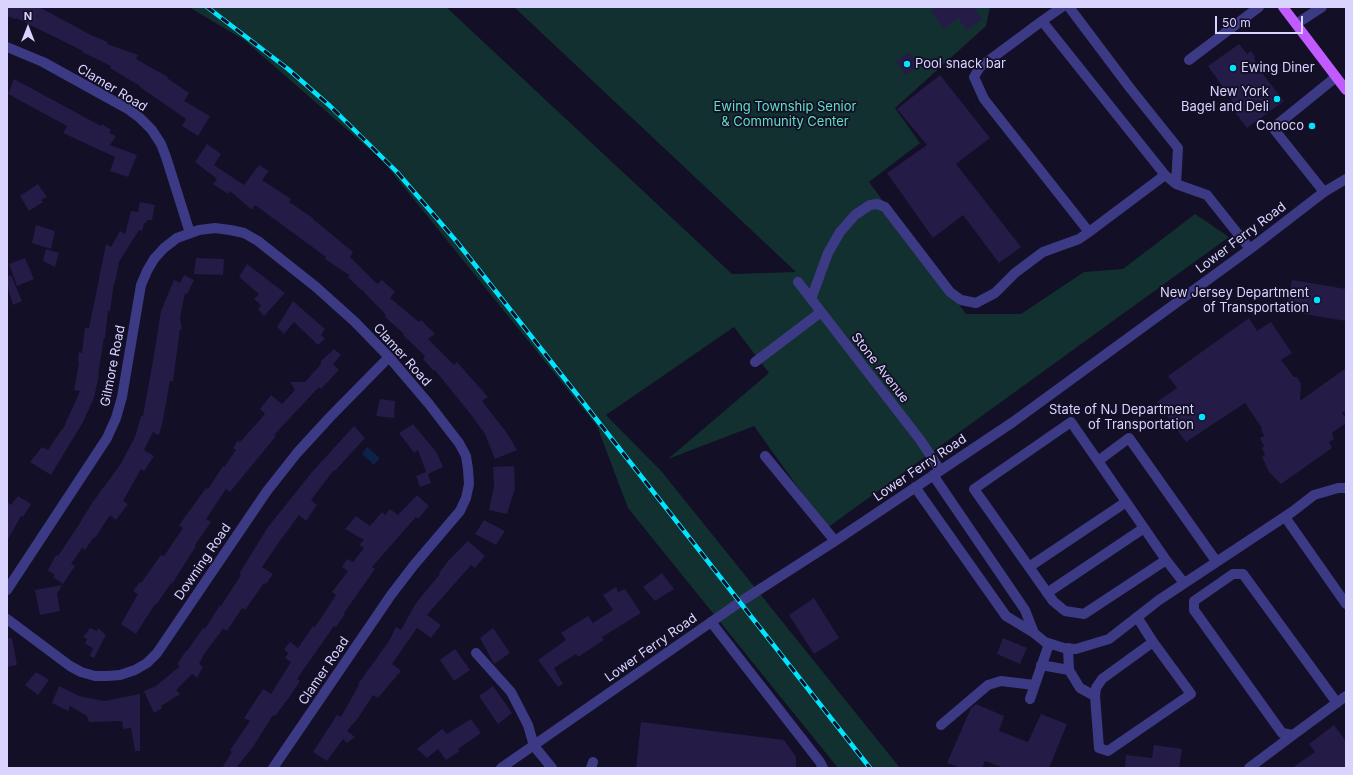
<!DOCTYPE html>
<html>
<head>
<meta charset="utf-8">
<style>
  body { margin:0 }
  #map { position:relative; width:1353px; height:775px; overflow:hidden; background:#130f26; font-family:Inter,sans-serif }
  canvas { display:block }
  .frame { position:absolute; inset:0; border:8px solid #d9d4ff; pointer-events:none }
  .north { position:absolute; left:8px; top:8px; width:40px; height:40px; -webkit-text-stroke:3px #130f26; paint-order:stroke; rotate:0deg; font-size:11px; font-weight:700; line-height:16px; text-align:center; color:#d9d4ff }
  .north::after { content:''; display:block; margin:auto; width:14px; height:18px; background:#d9d4ff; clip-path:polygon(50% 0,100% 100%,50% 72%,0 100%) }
  .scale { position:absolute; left:1215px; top:16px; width:88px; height:18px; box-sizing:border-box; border:2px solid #d9d4ff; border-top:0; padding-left:5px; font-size:12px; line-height:14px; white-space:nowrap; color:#d9d4ff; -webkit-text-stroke:3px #130f26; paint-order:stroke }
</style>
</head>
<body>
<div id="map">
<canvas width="1353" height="775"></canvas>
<div class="frame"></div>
<div class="north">N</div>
<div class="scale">50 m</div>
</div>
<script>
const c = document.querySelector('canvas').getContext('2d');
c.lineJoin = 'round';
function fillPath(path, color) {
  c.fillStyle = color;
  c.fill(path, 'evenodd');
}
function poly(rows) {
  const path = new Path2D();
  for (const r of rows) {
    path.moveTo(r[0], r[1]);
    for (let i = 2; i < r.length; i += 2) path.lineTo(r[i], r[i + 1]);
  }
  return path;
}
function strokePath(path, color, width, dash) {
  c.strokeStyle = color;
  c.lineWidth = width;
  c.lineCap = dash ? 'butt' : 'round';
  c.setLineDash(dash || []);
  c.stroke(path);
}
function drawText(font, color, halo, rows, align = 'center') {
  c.font = font + ' Inter,sans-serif';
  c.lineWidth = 3.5;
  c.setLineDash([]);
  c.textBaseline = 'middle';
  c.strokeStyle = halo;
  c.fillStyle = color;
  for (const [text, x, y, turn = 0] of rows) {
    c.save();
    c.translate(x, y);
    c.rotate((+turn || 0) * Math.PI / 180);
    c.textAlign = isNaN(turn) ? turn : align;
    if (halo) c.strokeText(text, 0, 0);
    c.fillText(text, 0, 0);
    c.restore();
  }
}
const green = poly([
  [189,7,446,7,732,274,796,272,514,7,990,7,986,26,895,108,920,143,869,182,966,314,1021,314,1084,272,1123,269,1195,214,1229,237,827,528,754,426,668,459,769,373,734,327,606,415,662,472,900,768,838,768,628,508,597,426,382,160,244,40]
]);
const water = poly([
  [367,447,380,458,374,465,362,454]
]);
const building = poly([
  [7,7,39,7,91,35,108,42,107,44,138,55,136,59,168,77,167,78,189,93,184,101,210,116,198,136,182,126,186,119,140,87,140,86,110,68,111,66,82,52,83,51,16,18,15,19,7,16],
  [938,7,973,7,982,19,967,30,958,18,944,29,931,12],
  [1239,44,1247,54,1251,51,1255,57,1254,59,1256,61,1254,63,1284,101,1247,128,1228,103,1232,100,1208,66],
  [909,52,918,65,906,75,896,62],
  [940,75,990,138,956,164,1021,247,999,263,963,215,933,238,887,173,927,145,897,109],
  [14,79,101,126,102,124,111,130,109,133,116,136,110,145,137,155,128,177,110,171,115,157,63,133,67,126,8,94],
  [207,144,221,154,214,165,244,185,259,165,269,171,262,180,291,199,289,202,313,218,313,219,353,252,350,257,377,284,382,280,395,292,390,298,419,322,421,320,435,334,428,339,454,365,457,362,488,397,482,401,507,433,517,450,495,459,485,434,472,416,435,370,434,371,423,359,425,356,403,335,404,334,385,317,386,315,361,289,361,290,348,277,349,275,325,259,326,257,255,205,252,210,230,191,228,194,213,184,217,179,195,162],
  [38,184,47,197,41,200,43,202,29,211,20,196],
  [140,202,155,205,152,220,147,220,146,223,144,223,142,231,139,230,119,262,115,283,114,283,110,311,108,311,105,338,104,338,98,375,99,375,94,398,83,422,51,475,30,462,42,447,48,450,62,429,63,429,80,391,74,390,79,363,78,363,79,352,82,353,85,328,89,328,106,244,111,247,120,231,125,234,131,211,138,212],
  [36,225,55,231,51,249,32,243],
  [46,249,59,253,55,267,43,261],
  [25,258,34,279,17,286,9,264],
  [196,258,224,259,223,275,194,274],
  [247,264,285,293,264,316,258,309,261,305,254,299,259,294,239,277],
  [11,275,22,301,13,305,7,285,7,277],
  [184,275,194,280,187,294,185,293,180,318,182,330,180,329,173,381,170,381,163,420,159,435,153,432,144,450,154,456,144,471,141,469,123,501,128,504,116,520,110,515,95,538,94,537,85,550,82,548,71,564,75,566,63,584,53,577,55,575,48,570,56,555,58,556,78,526,92,503,120,465,135,437,141,416,143,416,153,361,161,311,174,280,180,283],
  [1292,280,1346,289,1346,321,1286,311],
  [293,301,325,329,321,335,325,339,318,345,294,322,284,334,277,327],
  [1249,318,1257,331,1271,322,1292,353,1281,360,1294,377,1297,377,1301,384,1300,401,1346,368,1346,410,1342,413,1346,419,1346,423,1332,433,1334,439,1329,442,1332,448,1281,484,1269,472,1262,457,1265,455,1262,448,1264,446,1260,438,1264,436,1261,429,1262,428,1245,403,1186,442,1157,402,1177,388,1168,376],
  [334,349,341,355,333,364,339,370,321,389,319,387,274,435,276,436,230,492,226,489,206,519,211,522,195,545,196,546,172,584,171,583,156,605,155,604,136,634,121,624,138,594,133,591,140,582,141,583,161,555,164,556,183,528,179,525,206,488,208,489,223,466,224,467,236,450,233,448,238,440,240,442,265,414,260,409,271,395,282,404,295,390,290,382,305,382,321,364,321,361],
  [380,399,395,401,394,418,376,416],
  [413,424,437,453,443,467,428,474,431,483,420,487,416,476,426,472,418,450,414,453,399,433],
  [354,426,365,438,335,471,334,470,311,500,317,505,306,521,299,515,277,545,262,567,273,574,266,584,264,583,245,610,242,608,227,631,223,629,204,654,199,664,203,667,197,678,192,674,176,690,180,694,161,706,162,708,154,713,144,691,156,686,180,666,177,664,186,651,187,651,204,627,205,629,220,605,221,606,241,575,239,574,268,527,312,472],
  [514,466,515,488,507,514,489,510,494,486,493,467],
  [417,495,429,506,418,519,416,517,372,567,375,569,344,613,345,614,336,627,334,626,297,679,300,681,288,699,275,716,273,715,253,747,236,768,222,768,232,752,230,750,250,721,244,718,263,689,271,694,291,662,285,658,288,653,284,649,290,642,298,648,313,626,315,627,336,595,332,592,348,571,342,567,347,559,353,562,364,548,359,545,364,540,345,529,356,516,370,526,382,512,385,515,390,509,398,515],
  [18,496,31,504,23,517,21,516,7,541,7,502,11,505],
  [484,520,505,531,496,545,475,534],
  [468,541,485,556,475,568,471,565,427,615,441,625,431,638,417,628,392,664,401,671,378,698,373,695,358,718,347,731,355,737,347,743,343,739,327,761,313,752,337,715,341,717,359,685,358,684,389,641,396,627,401,630,416,603,440,574,439,573,449,560],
  [662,573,674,589,655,601,643,587],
  [62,585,57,594,60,611,40,615,35,590],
  [616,587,618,592,625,589,641,613,602,637,604,640,578,657,576,654,554,668,563,684,558,687,538,660,566,640,561,633,588,616,593,623,613,610,603,595],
  [814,598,839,638,814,654,789,615],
  [90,628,97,631,98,628,106,635,94,658,90,656,93,648,85,644,87,639,83,637],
  [493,628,510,653,494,664,480,638],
  [12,638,17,665,7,667,7,639],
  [1003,638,1027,648,1020,664,997,654],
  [455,649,470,670,454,681,440,660],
  [35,673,38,673,49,680,38,695,25,685],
  [59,686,79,696,104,701,140,694,140,751,135,751,131,728,123,729,122,721,89,722,87,716,70,706,68,711,52,703],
  [493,686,512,713,498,724,479,696],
  [976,704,1004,716,999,731,1028,742,1041,714,1067,724,1049,768,1004,768,985,761,982,768,960,768,947,763,971,708],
  [471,719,481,733,458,749,460,751,446,760,438,749,427,758,417,749,442,729,447,734],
  [641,722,784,740,796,757,796,768,636,768],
  [1334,725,1346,741,1346,768,1292,768,1315,752,1309,744],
  [1154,745,1182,749,1179,768,1125,768,1126,755,1152,758]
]);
const minor = poly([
  [1069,7,1130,88,1178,148,1176,184],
  [1042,21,1062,7],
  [1296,24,1322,7],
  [7,47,43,62,128,109,140,118,152,130,161,144,166,157,190,233],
  [1189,60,1259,7],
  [1165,175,1089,232,984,99,974,77,980,67,1042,21,1165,175,1176,184,1207,195,1250,249],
  [1324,192,1273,128,1336,77],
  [798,282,921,441,940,470],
  [811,299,828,253,840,232,855,215,870,205,877,204,885,207,950,292,961,300,976,303,995,293,1015,273,1043,252,1079,239,1089,232],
  [755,362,821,312],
  [765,456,835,541],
  [1098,461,1166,560],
  [933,475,1025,610,1034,633],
  [915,487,1006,616,1034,633,1045,642,1064,648,1076,649,1109,639,1159,600,1292,512,1314,495,1338,488,1346,488],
  [1285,517,1346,604],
  [1029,567,1126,502],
  [1184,583,1166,560,1084,614,1065,611,1053,601,974,489,1071,422,1098,461,1129,438,1216,561],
  [7,590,107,438,116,418,122,397,141,285,147,271,154,259,164,248,177,238,199,230,215,228,230,230,244,233,258,241,316,287,355,322,389,357,429,404,459,443,466,456,468,469,469,484,466,498,460,511,414,565,391,595,273,768],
  [1047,593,1144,528],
  [1137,617,1153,642,1191,694,1108,751,1099,748,1095,696,1096,688,1102,679,1153,642],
  [7,619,70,666,81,672,95,676,107,676,120,675,135,670,147,663,157,653,267,491,297,453,330,417,389,357],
  [711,622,820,762,823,768],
  [476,653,511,692,528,725,534,746,552,768],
  [1041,665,1069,670,1068,648],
  [1069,670,1080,688,1095,696],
  [1030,699,1049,644],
  [1337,703,1243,574,1233,574,1194,601,1194,610,1282,733,1293,735,1346,696],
  [941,725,988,685,1001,681,1034,685],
  [501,768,740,602,835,541,1013,422,1250,249,1324,192,1346,179],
  [591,768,593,762],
  [1249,768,1293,735]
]);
const major = poly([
  [1283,7,1346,90]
]);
const rail = poly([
  [207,7,288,69,330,106,397,172,457,242,575,392,870,768]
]);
const markers = [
  [907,64,4,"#00e5ff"],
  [1233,68,4,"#00e5ff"],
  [1277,99,4,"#00e5ff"],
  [1312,126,4,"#00e5ff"],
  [1317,300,4,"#00e5ff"],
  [1202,417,4,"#00e5ff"]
];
const poiNames = [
  ["Pool snack bar",915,64,"left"],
  ["Ewing Diner",1241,68,"left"],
  ["New York",1269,92],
  ["Bagel and Deli",1269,107],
  ["Conoco",1304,126],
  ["New Jersey Department",1309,293],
  ["of Transportation",1309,308],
  ["State of NJ Department",1194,410],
  ["of Transportation",1194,425]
];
const streetNames = [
  ["Clamer Road",112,88,31],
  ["Lower Ferry Road",1241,238,-37],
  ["Clamer Road",402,355,48],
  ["Gilmore Road",113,366,-79],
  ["Stone Avenue",880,368,52],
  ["Lower Ferry Road",920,468,-34],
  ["Downing Road",203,562,-56],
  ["Lower Ferry Road",651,648,-35],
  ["Clamer Road",324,671,-56]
];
const parkNames = [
  ["Ewing Township Senior",785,107],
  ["& Community Center",785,122]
];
fillPath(green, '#12302f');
fillPath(water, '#0c2248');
fillPath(building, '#241b47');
strokePath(minor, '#3d3a85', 10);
strokePath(major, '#c25bff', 10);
strokePath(rail, '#00e5ff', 4.5);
strokePath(rail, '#130f26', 3, [9]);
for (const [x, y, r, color] of markers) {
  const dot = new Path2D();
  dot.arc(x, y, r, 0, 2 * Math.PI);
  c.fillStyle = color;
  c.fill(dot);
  strokePath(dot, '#130f26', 1.5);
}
drawText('13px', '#d9d4ff', '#130f26', poiNames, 'right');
drawText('13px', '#d9d4ff', '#130f26', streetNames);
drawText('13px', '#5fe0c0', '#130f26', parkNames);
</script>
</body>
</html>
